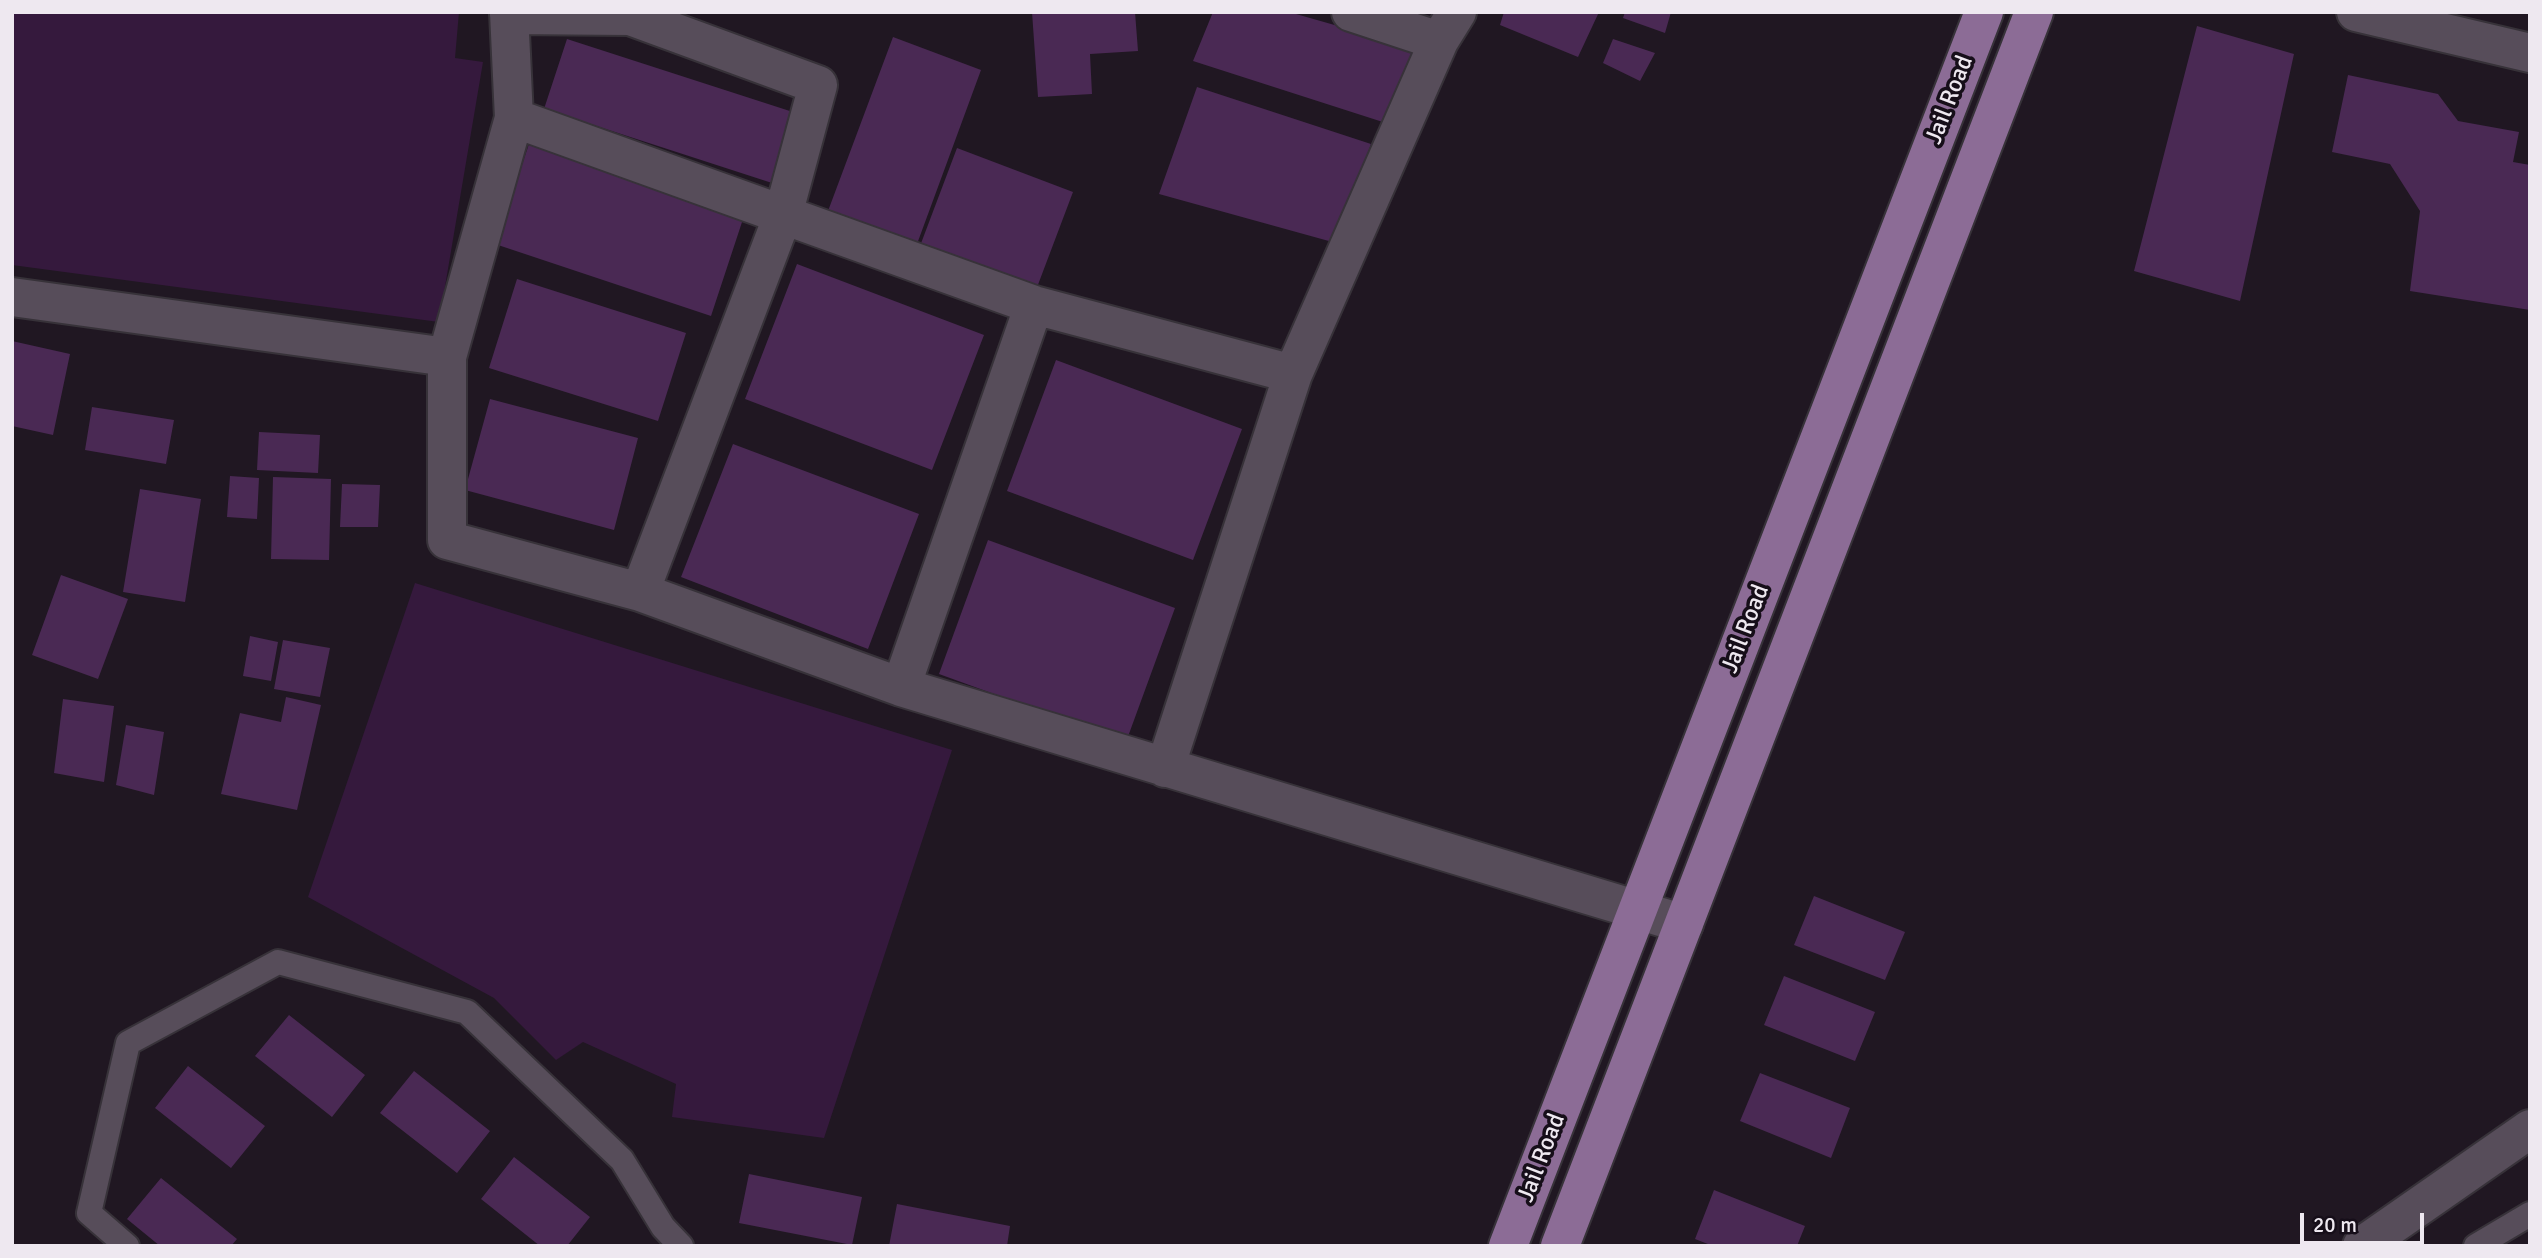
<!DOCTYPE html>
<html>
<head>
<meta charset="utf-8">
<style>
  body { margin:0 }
  #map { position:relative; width:2542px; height:1258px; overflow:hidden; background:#201722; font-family:Signika,sans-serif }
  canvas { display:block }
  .frame { position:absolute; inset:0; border:14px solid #eee8f0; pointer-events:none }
  .scale { position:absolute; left:2300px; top:1213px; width:124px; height:32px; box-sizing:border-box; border:4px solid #eee8f0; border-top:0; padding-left:9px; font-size:21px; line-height:24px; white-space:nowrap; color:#eee8f0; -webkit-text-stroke:5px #160e19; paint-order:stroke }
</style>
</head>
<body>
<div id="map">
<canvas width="2542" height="1258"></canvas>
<div class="frame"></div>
<div class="scale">20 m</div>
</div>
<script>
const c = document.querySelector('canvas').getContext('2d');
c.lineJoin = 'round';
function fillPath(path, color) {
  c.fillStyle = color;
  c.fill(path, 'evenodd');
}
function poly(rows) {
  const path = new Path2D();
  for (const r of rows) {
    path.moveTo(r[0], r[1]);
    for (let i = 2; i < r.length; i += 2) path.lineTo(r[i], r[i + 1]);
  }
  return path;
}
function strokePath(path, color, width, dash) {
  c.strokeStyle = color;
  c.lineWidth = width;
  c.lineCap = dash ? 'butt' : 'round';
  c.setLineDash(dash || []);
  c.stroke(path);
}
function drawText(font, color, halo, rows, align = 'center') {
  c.font = font + ' Signika,sans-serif';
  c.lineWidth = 7;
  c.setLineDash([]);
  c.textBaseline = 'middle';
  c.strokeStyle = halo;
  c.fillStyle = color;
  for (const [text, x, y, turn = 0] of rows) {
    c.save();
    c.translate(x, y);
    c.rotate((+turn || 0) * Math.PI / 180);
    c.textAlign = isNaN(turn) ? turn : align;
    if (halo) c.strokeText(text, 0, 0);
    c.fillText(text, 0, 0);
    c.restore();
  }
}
const green = poly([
  [12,12,459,12,455,58,483,62,439,322,12,265],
  [415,583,952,750,824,1138,672,1117,676,1084,583,1042,556,1060,494,998,308,897]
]);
const building = poly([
  [1032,12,1135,12,1138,51,1090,54,1092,94,1038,97],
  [1213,12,1289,12,1422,50,1389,124,1193,61],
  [1504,12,1599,12,1578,57,1500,25],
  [1625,12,1671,12,1665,33,1623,18],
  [2197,26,2294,54,2240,301,2134,271],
  [893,37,981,70,917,244,828,211],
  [567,39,796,113,772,183,544,109],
  [1613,39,1655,53,1640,81,1603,63],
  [2348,75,2438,94,2458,121,2519,132,2513,162,2530,165,2530,310,2410,291,2420,211,2390,164,2332,152],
  [1197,87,1371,144,1336,243,1159,194],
  [529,144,744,216,711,316,495,244],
  [957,148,1073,192,1036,290,920,246],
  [797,264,984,335,932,470,745,399],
  [517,279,686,333,658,421,489,368],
  [12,341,70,354,53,435,12,426],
  [1056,360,1242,429,1193,560,1007,491],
  [490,399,638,438,614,530,465,490],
  [92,407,174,420,166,464,85,450],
  [259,432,320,435,318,473,257,470],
  [733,444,919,514,868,649,681,577],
  [230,476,259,478,257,519,227,517],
  [273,477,331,479,329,560,271,559],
  [342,484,380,485,378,527,340,527],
  [140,489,201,499,185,602,123,592],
  [988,540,1175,608,1126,742,939,674],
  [61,575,128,599,98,679,32,655],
  [250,636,278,642,271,681,243,676],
  [283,640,330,648,320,697,274,689],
  [286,697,321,705,297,810,221,794,240,713,281,722],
  [63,699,114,706,104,782,54,773],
  [126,725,164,732,154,795,116,785],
  [1814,896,1905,932,1885,980,1794,945],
  [1784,976,1875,1012,1855,1061,1764,1025],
  [289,1015,365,1075,332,1117,255,1056],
  [188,1066,265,1126,231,1168,155,1108],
  [414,1071,490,1131,457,1173,380,1113],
  [1760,1073,1850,1108,1831,1158,1740,1121],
  [514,1157,590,1217,567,1246,540,1246,481,1199],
  [749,1174,862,1197,852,1245,739,1223],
  [161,1178,237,1239,231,1246,160,1246,127,1219],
  [1714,1190,1805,1226,1797,1246,1713,1246,1695,1239],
  [897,1204,1010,1226,1007,1246,889,1246]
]);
const lane = poly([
  [127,1246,89,1213,128,1043,278,962,467,1012,622,1160,663,1227,681,1246],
  [2476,1246,2530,1214]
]);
const street = poly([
  [1351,12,1439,41],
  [2356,12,2530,53],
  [509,15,630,16,818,85,783,215,640,592],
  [514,118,1034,305,1293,374],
  [12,297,447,357,447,540,640,592,901,687,1684,924],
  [447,357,514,118,509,12],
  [901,687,1034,305],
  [1165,768,1293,374,1439,41,1457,12],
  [2362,1246,2530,1129]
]);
const primary = poly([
  [1508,1246,1984,12],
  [1560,1246,2034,12]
]);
const streetNames = [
  ["Jail Road",1950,100,-69],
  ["Jail Road",1746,629,-69],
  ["Jail Road",1542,1158,-69]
];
fillPath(green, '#35193d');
fillPath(building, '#4a2954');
strokePath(lane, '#373239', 28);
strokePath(street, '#373239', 42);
strokePath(primary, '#373239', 42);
strokePath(lane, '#574d5a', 24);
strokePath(street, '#574d5a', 38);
strokePath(primary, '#8c6c96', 38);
drawText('24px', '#eee8f0', '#160e19', streetNames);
</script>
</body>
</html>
